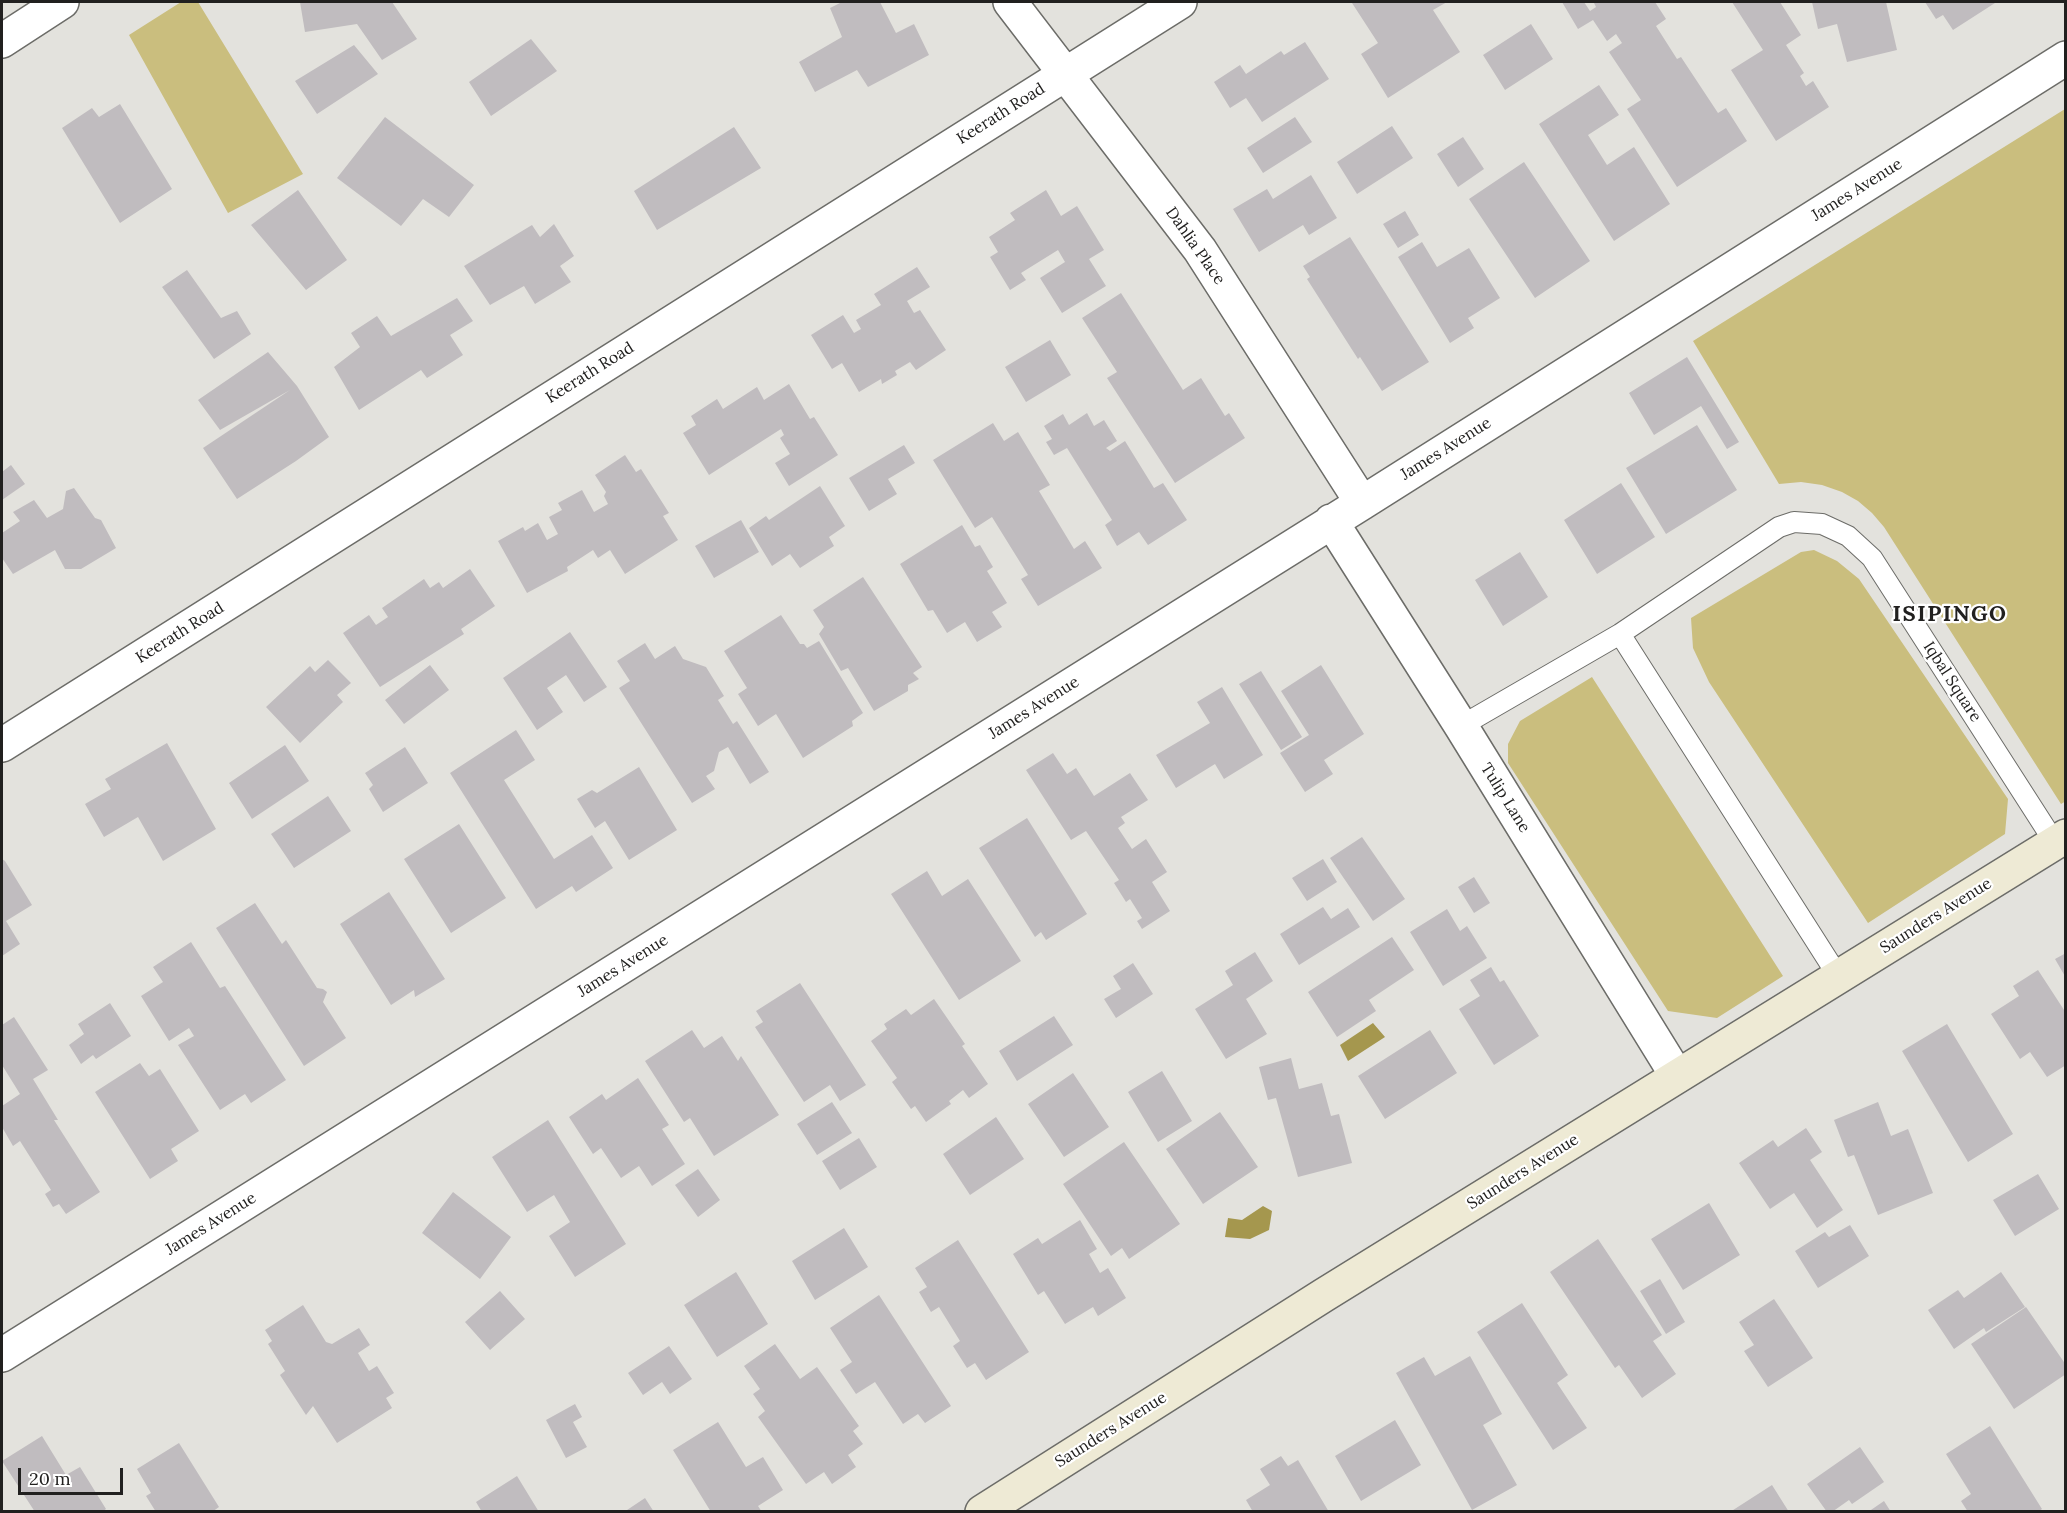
<!DOCTYPE html>
<html>
<head>
<meta charset="utf-8">
<style>
  body { margin:0 }
  #map { position:relative; width:2067px; height:1513px; overflow:hidden; background:#e3e2dd; font-family:Lora,serif }
  canvas { display:block }
  .frame { position:absolute; inset:0; border:3px solid #21201f; pointer-events:none }
  .scale { position:absolute; left:18px; top:1468px; width:105px; height:27px; box-sizing:border-box; border:3px solid #21201f; border-top:0; padding-left:8px; font-size:18px; line-height:21px; white-space:nowrap; color:#21201f; -webkit-text-stroke:4px #fff; paint-order:stroke }
</style>
</head>
<body>
<div id="map">
<canvas width="2067" height="1513"></canvas>
<div class="frame"></div>
<div class="scale">20 m</div>
</div>
<script>
const c = document.querySelector('canvas').getContext('2d');
c.lineJoin = 'round';
function fillPath(path, color) {
  c.fillStyle = color;
  c.fill(path, 'evenodd');
}
function poly(rows) {
  const path = new Path2D();
  for (const r of rows) {
    path.moveTo(r[0], r[1]);
    for (let i = 2; i < r.length; i += 2) path.lineTo(r[i], r[i + 1]);
  }
  return path;
}
function strokePath(path, color, width, dash) {
  c.strokeStyle = color;
  c.lineWidth = width;
  c.lineCap = dash ? 'butt' : 'round';
  c.setLineDash(dash || []);
  c.stroke(path);
}
function drawText(font, color, halo, rows, align = 'center') {
  c.font = font + ' Lora,serif';
  c.lineWidth = 4.5;
  c.setLineDash([]);
  c.textBaseline = 'middle';
  c.strokeStyle = halo;
  c.fillStyle = color;
  for (const [text, x, y, turn = 0] of rows) {
    c.save();
    c.translate(x, y);
    c.rotate((+turn || 0) * Math.PI / 180);
    c.textAlign = isNaN(turn) ? turn : align;
    if (halo) c.strokeText(text, 0, 0);
    c.fillText(text, 0, 0);
    c.restore();
  }
}
const green = poly([
  [181,2,198,2,303,174,228,213,129,35],
  [2065,109,2066,801,2061,804,1884,527,1872,513,1858,501,1842,492,1822,485,1801,482,1779,484,1693,341],
  [1814,550,1837,561,1859,579,2008,799,2005,834,1868,923,1709,682,1693,648,1691,618,1801,552],
  [1592,677,1783,976,1717,1018,1668,1011,1508,763,1508,744,1520,721]
]);
const water = poly([
  [1373,1023,1385,1037,1348,1061,1340,1045],
  [1263,1206,1272,1211,1269,1230,1250,1239,1225,1237,1228,1218,1242,1220]
]);
const building = poly([
  [300,2,392,2,417,39,382,60,357,24,305,32],
  [842,2,880,2,896,33,914,24,929,55,868,87,857,70,815,92,799,62,842,37,830,8],
  [1355,2,1447,2,1433,10,1460,52,1388,98,1361,54,1378,43,1352,3],
  [1562,2,1584,2,1590,11,1596,7,1594,3,1596,2,1655,2,1666,19,1656,26,1677,59,1681,57,1718,113,1726,108,1747,141,1677,187,1627,109,1641,100,1609,52,1622,43,1616,34,1607,41,1593,20,1578,29],
  [1732,2,1780,2,1801,35,1786,45,1804,73,1800,76,1806,86,1813,81,1829,107,1776,141,1731,70,1763,50],
  [1812,2,1886,2,1897,50,1847,62,1837,24,1818,29],
  [1925,2,1994,2,1995,3,1953,30,1943,15,1936,19],
  [1531,24,1553,59,1505,90,1483,55],
  [531,39,557,71,491,116,469,82],
  [1305,42,1329,79,1262,122,1246,98,1230,108,1214,82,1240,65,1246,74,1281,51,1284,55],
  [354,45,378,74,317,114,295,81],
  [1599,85,1619,115,1588,135,1607,165,1634,147,1670,204,1614,241,1539,124],
  [120,104,172,189,120,223,62,128,92,108,99,117],
  [385,117,474,185,449,217,423,199,401,226,337,178],
  [1295,117,1312,142,1263,173,1247,148],
  [1392,126,1413,158,1357,194,1337,162],
  [734,127,761,168,657,230,634,191],
  [1463,137,1484,169,1458,187,1437,154],
  [1524,162,1590,261,1535,298,1469,199],
  [1311,175,1337,218,1309,235,1303,225,1259,252,1233,209,1267,189,1273,199],
  [298,190,347,260,306,290,251,225],
  [1046,190,1061,216,1077,206,1104,250,1089,259,1106,286,1062,313,1040,278,1065,262,1058,250,1021,273,1026,280,1010,290,990,257,998,252,989,237,1015,220,1010,213],
  [1405,211,1419,235,1398,248,1383,224],
  [554,224,574,256,560,266,571,282,535,304,524,286,490,305,464,266,532,225,540,237],
  [1350,237,1429,362,1382,391,1360,357,1358,359,1307,279,1310,277,1303,266],
  [1422,242,1437,267,1469,248,1500,298,1468,318,1474,328,1450,343,1398,257],
  [917,267,930,287,907,301,914,313,920,310,946,350,916,370,910,362,895,371,897,375,882,384,881,379,859,392,842,363,832,369,811,335,843,315,854,333,861,329,856,320,881,305,874,294],
  [187,270,221,318,237,311,251,334,214,359,162,287],
  [1121,293,1183,390,1201,378,1225,416,1229,413,1245,438,1175,483,1107,378,1117,372,1082,318],
  [457,298,473,321,450,335,463,355,427,378,421,370,359,410,334,367,360,347,351,333,377,316,391,336],
  [1050,340,1071,375,1026,402,1005,367],
  [268,352,297,386,329,437,296,461,237,499,203,448,290,390,220,430,198,400],
  [1687,357,1739,442,1727,449,1701,406,1654,435,1629,393],
  [789,384,810,419,814,417,838,455,789,486,775,463,790,454,780,438,784,435,781,429,709,475,683,433,696,425,691,416,717,399,723,409,757,387,764,400],
  [1087,413,1094,426,1104,420,1117,441,1106,448,1110,451,1125,441,1154,488,1163,483,1187,520,1148,545,1139,532,1117,546,1105,525,1112,520,1067,448,1054,455,1046,442,1052,439,1044,426,1063,414,1069,425],
  [993,423,1004,441,1018,432,1050,485,1039,491,1074,549,1085,541,1102,568,1038,606,1021,579,1028,575,992,517,975,528,933,460],
  [1697,425,1737,490,1666,534,1626,468],
  [904,445,915,463,888,479,897,494,869,511,849,478],
  [625,455,636,472,641,469,669,513,663,516,678,540,625,574,610,550,598,558,593,550,567,567,568,571,527,593,498,541,523,527,525,531,538,523,547,540,558,534,549,517,562,510,558,503,582,490,594,512,608,504,604,496,606,492,595,475],
  [11,465,25,484,2,500,2,472],
  [1621,483,1655,537,1597,574,1564,520],
  [820,486,845,526,829,537,834,546,800,568,790,554,772,566,749,528,766,516,769,520],
  [74,488,95,518,101,520,116,548,81,569,65,569,55,550,13,574,2,558,2,533,20,521,13,512,34,500,47,518,63,509,66,491],
  [741,520,759,552,714,578,695,546],
  [962,525,975,547,980,545,993,567,987,571,1007,603,992,612,1002,627,977,642,965,622,947,633,933,610,928,611,900,564],
  [1520,552,1548,597,1503,626,1475,580],
  [470,569,495,606,461,629,464,634,380,687,343,633,369,615,376,625,388,617,382,608,424,579,430,588,439,582,443,588],
  [863,577,922,667,913,673,919,679,908,685,908,691,874,711,848,668,841,671,819,634,824,627,813,610],
  [781,615,800,644,804,644,807,648,819,641,863,713,852,721,853,726,803,758,776,714,758,726,738,694,747,688,724,651],
  [570,632,607,687,584,702,566,675,547,688,563,712,537,730,503,678],
  [645,643,655,659,675,646,683,659,706,667,724,696,718,700,733,724,737,721,769,772,750,784,728,747,719,752,714,771,706,776,715,789,692,803,619,688,630,681,617,661],
  [328,660,351,683,337,695,343,702,300,743,266,707,310,666,315,672],
  [430,665,449,690,404,724,385,700],
  [1321,665,1364,734,1324,760,1333,774,1305,792,1280,753,1309,735,1281,691],
  [1261,671,1302,737,1281,750,1239,684],
  [1222,687,1263,755,1224,779,1215,764,1176,788,1156,755,1210,723,1197,702],
  [516,730,535,760,504,780,554,859,592,835,613,868,576,892,572,886,536,909,450,773],
  [167,743,216,829,163,861,138,817,104,837,85,804,111,789,105,779],
  [285,745,309,781,252,819,229,783],
  [405,747,428,783,383,812,369,789,373,785,365,773],
  [1053,753,1067,774,1076,768,1094,796,1130,773,1148,800,1121,817,1125,823,1118,828,1132,849,1146,839,1167,872,1152,882,1170,911,1142,929,1137,921,1142,918,1130,899,1126,902,1114,883,1119,880,1086,831,1071,840,1026,770],
  [639,767,677,830,629,860,605,821,595,828,577,799,592,790,597,793],
  [328,796,351,831,294,868,271,834],
  [1027,818,1087,914,1046,940,1041,932,1035,937,979,848],
  [459,824,506,898,451,933,404,859],
  [1362,837,1405,899,1373,921,1330,858],
  [2,859,5,861,32,905,6,921,20,944,2,956],
  [1323,859,1337,882,1307,901,1292,878],
  [927,871,942,896,968,879,1021,961,959,1000,891,894],
  [1474,877,1490,903,1474,913,1458,887],
  [389,892,445,979,415,997,414,990,391,1005,340,924],
  [255,903,282,944,286,940,317,988,323,989,327,992,323,1002,346,1038,304,1066,216,928],
  [1323,907,1331,919,1348,908,1360,927,1299,965,1280,934],
  [1447,909,1460,931,1467,926,1487,958,1443,986,1410,932],
  [1392,937,1414,970,1369,1000,1376,1011,1337,1037,1308,992],
  [191,942,220,988,225,986,286,1080,251,1103,245,1094,220,1110,178,1045,194,1036,189,1028,169,1041,141,996,163,982,153,967],
  [1255,952,1273,981,1246,999,1267,1034,1226,1059,1195,1009,1233,985,1225,971],
  [2066,953,2066,978,2055,959],
  [1133,963,1153,994,1116,1018,1104,999,1121,989,1113,976],
  [1491,967,1500,982,1504,980,1539,1036,1494,1065,1459,1009,1480,996,1470,980],
  [2038,970,2066,1013,2066,1065,2047,1077,2030,1052,2020,1059,1991,1014,2019,996,2013,986],
  [800,983,866,1085,840,1101,830,1085,804,1102,755,1027,763,1022,756,1011],
  [934,999,965,1044,962,1046,988,1084,969,1098,963,1090,949,1101,951,1104,926,1122,915,1106,911,1109,892,1082,897,1078,871,1041,887,1029,884,1024,906,1009,911,1015],
  [110,1003,131,1036,96,1059,93,1055,81,1064,69,1045,84,1034,78,1024],
  [1054,1016,1073,1045,1017,1081,999,1051],
  [14,1017,48,1070,33,1079,58,1120,54,1120,100,1192,66,1214,59,1204,53,1207,45,1194,51,1190,20,1141,13,1146,2,1127,2,1106,20,1094,2,1065,2,1025],
  [1947,1024,2013,1134,1968,1162,1902,1051],
  [692,1030,704,1048,722,1036,738,1061,741,1056,779,1115,714,1156,690,1118,684,1122,645,1061],
  [1430,1030,1457,1073,1385,1119,1358,1076],
  [1291,1058,1299,1089,1322,1083,1331,1116,1339,1114,1352,1163,1298,1177,1276,1098,1268,1100,1259,1067],
  [140,1063,149,1076,160,1069,199,1131,171,1149,178,1161,150,1179,95,1092],
  [1162,1071,1192,1121,1158,1142,1128,1092],
  [1073,1073,1109,1127,1064,1157,1028,1104],
  [638,1078,669,1125,662,1129,685,1164,652,1186,639,1166,621,1178,601,1148,593,1154,569,1117,602,1094,606,1100],
  [832,1102,852,1133,817,1155,797,1124],
  [1878,1102,1891,1136,1908,1129,1933,1193,1878,1215,1854,1155,1848,1157,1834,1120],
  [1220,1112,1258,1167,1203,1204,1166,1149],
  [996,1117,1024,1159,970,1195,943,1154],
  [548,1120,626,1244,575,1277,549,1236,570,1222,554,1195,527,1212,492,1157],
  [1806,1128,1822,1152,1810,1160,1843,1210,1817,1228,1794,1193,1770,1209,1739,1163,1773,1140,1778,1147],
  [859,1138,877,1167,840,1190,822,1161],
  [1124,1142,1180,1224,1129,1259,1122,1248,1111,1256,1063,1184],
  [698,1169,720,1200,698,1217,675,1185],
  [2038,1174,2059,1209,2015,1236,1993,1200],
  [453,1192,511,1237,480,1279,422,1233],
  [1709,1203,1740,1255,1683,1290,1651,1239],
  [1080,1220,1097,1249,1089,1254,1100,1273,1108,1268,1126,1298,1098,1316,1093,1307,1065,1324,1044,1291,1038,1295,1013,1254,1038,1238,1042,1244],
  [1850,1225,1869,1256,1818,1288,1795,1251,1825,1232,1829,1237],
  [844,1228,868,1267,815,1300,792,1261],
  [1598,1239,1662,1335,1653,1341,1676,1374,1642,1398,1619,1365,1615,1368,1550,1272],
  [958,1240,1029,1352,986,1380,975,1363,967,1368,953,1346,960,1341,939,1307,931,1312,919,1292,927,1287,915,1268],
  [736,1272,768,1324,717,1357,684,1305],
  [2001,1272,2025,1307,1986,1332,1984,1328,1954,1349,1928,1310,1958,1290,1964,1298],
  [1660,1279,1685,1322,1666,1334,1640,1291],
  [500,1291,525,1319,490,1350,465,1322],
  [879,1295,951,1406,925,1423,918,1414,903,1424,875,1382,856,1394,840,1370,852,1362,830,1328],
  [1774,1299,1813,1358,1768,1387,1744,1351,1754,1345,1739,1322],
  [1522,1303,1568,1375,1557,1383,1587,1428,1553,1450,1477,1332],
  [303,1305,326,1342,332,1344,359,1328,370,1345,358,1353,369,1371,377,1366,394,1393,386,1398,392,1408,337,1443,313,1406,306,1415,280,1375,285,1371,268,1344,272,1341,265,1330],
  [2026,1307,2066,1365,2066,1374,2014,1409,1971,1344],
  [775,1344,800,1379,817,1367,859,1426,853,1431,863,1444,848,1455,856,1467,832,1484,824,1472,806,1484,758,1417,765,1411,753,1394,760,1389,744,1366],
  [669,1346,692,1379,670,1394,662,1382,643,1395,628,1373],
  [1470,1356,1502,1414,1483,1425,1517,1485,1472,1510,1396,1373,1424,1357,1435,1376],
  [575,1404,582,1417,573,1422,587,1447,566,1458,546,1420],
  [1395,1420,1421,1465,1361,1501,1335,1456],
  [718,1422,746,1467,763,1457,783,1490,758,1506,762,1512,711,1512,673,1450],
  [1990,1426,2042,1509,2038,1512,1968,1512,1961,1501,1971,1494,1946,1454],
  [42,1436,66,1475,80,1467,106,1509,102,1512,35,1512,2,1461],
  [179,1443,219,1507,212,1512,156,1512,146,1496,151,1493,137,1469],
  [1860,1447,1884,1482,1852,1504,1849,1500,1832,1512,1827,1512,1807,1484],
  [1281,1456,1288,1466,1298,1460,1329,1512,1253,1512,1246,1500,1270,1485,1260,1469],
  [517,1476,539,1512,482,1512,476,1502],
  [1772,1485,1789,1512,1730,1512],
  [645,1498,654,1512,624,1512],
  [1884,1501,1891,1512,1868,1512]
]);
const lane = poly([
  [1620,634,1838,976],
  [1461,726,1620,634,1779,527,1794,522,1822,524,1848,536,1872,558,2055,843]
]);
const street = poly([
  [1010,2,1200,250,1362,503],
  [2,41,62,2],
  [1331,521,1461,726,1677,1076],
  [2,745,1180,2],
  [2,1355,1362,503,2066,58]
]);
const secondary = poly([
  [982,1512,1324,1295,2066,836]
]);
const streetNames = [
  ["Keerath Road",1001,114,-32],
  ["James Avenue",1857,190,-32],
  ["Dahlia Place",1195,246,55],
  ["Keerath Road",590,373,-32],
  ["James Avenue",1446,449,-32],
  ["Keerath Road",180,633,-32],
  ["Iqbal Square",1952,682,57],
  ["James Avenue",1034,708,-32],
  ["Tulip Lane",1505,798,58],
  ["Saunders Avenue",1936,916,-32],
  ["James Avenue",623,966,-32],
  ["Saunders Avenue",1523,1172,-32],
  ["James Avenue",211,1224,-32],
  ["Saunders Avenue",1111,1430,-32]
];
const districtNames = [
  ["ISIPINGO",1950,615]
];
fillPath(green, '#cabe7e');
fillPath(water, '#a5974e');
fillPath(building, '#c0bcbf');
strokePath(lane, '#6c6c68', 22);
strokePath(street, '#6c6c68', 36);
strokePath(secondary, '#6c6c68', 36);
strokePath(lane, '#fff', 20);
strokePath(street, '#fff', 33);
strokePath(secondary, '#eeead5', 33);
drawText('16px', '#21201f', '#fff', streetNames);
c.letterSpacing = '1.5px';
drawText('bold 22px', '#21201f', '#fff', districtNames);
c.letterSpacing = '0px';
</script>
</body>
</html>
